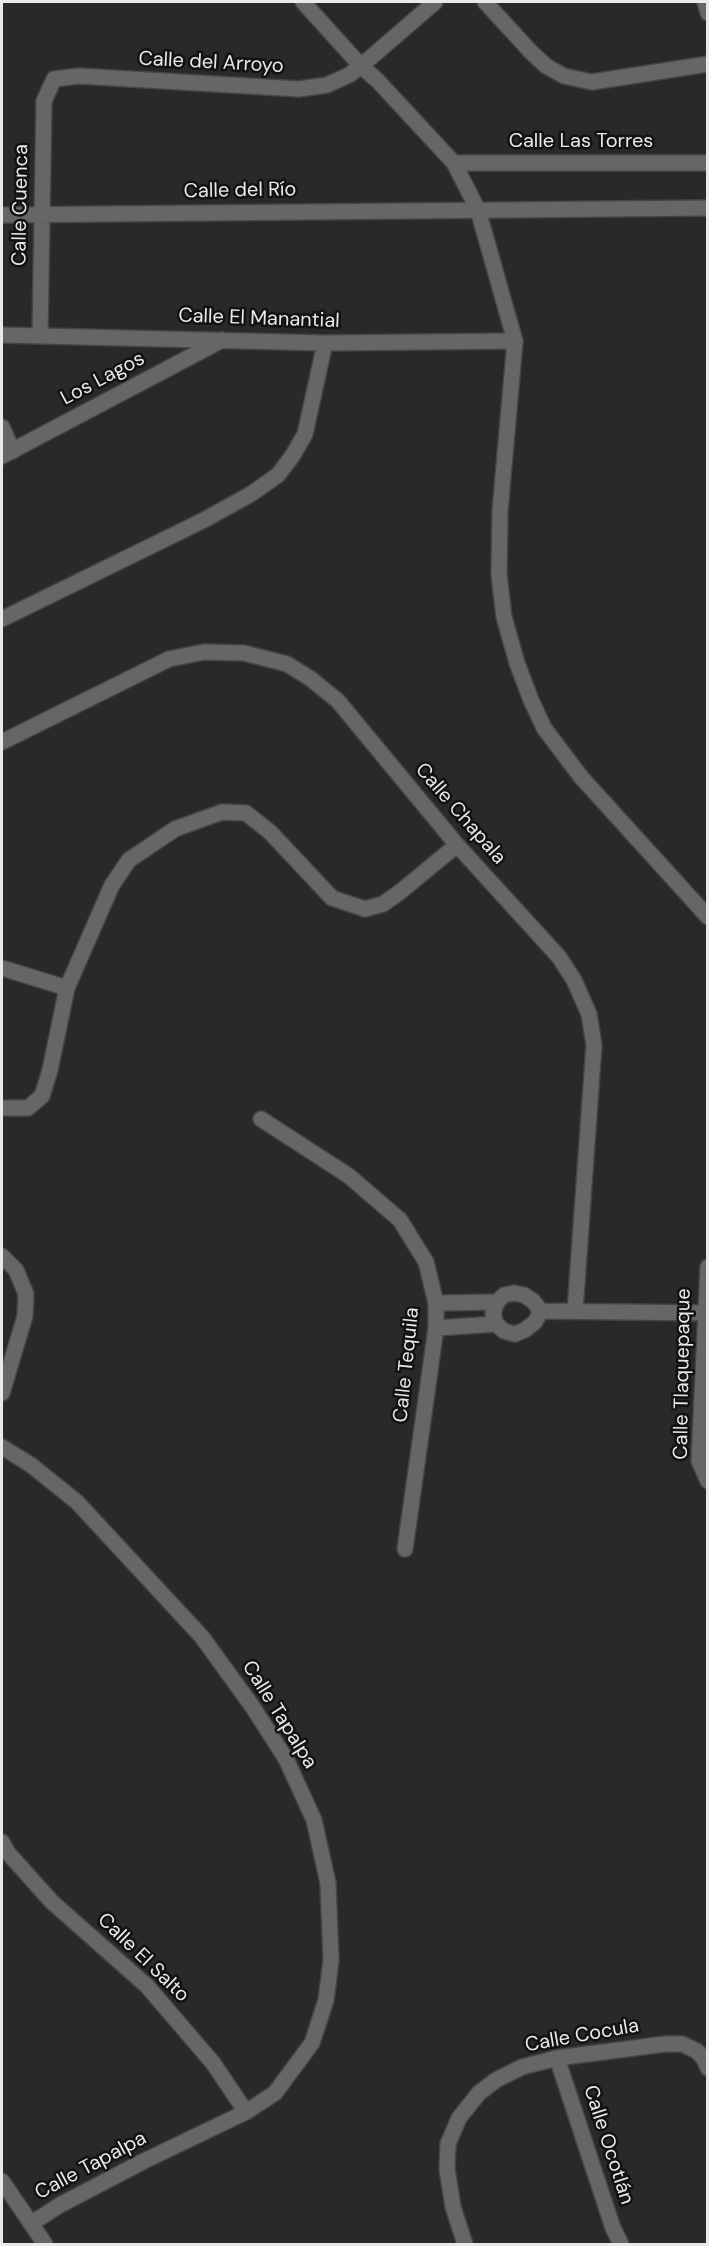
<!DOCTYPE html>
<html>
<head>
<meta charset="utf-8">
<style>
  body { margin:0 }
  #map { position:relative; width:709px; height:2246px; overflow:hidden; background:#272a28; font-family:"DM Sans",sans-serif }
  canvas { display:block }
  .frame { position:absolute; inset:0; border:3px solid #e8eae8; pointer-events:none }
</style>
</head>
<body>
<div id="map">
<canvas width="709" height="2246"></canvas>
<div class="frame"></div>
</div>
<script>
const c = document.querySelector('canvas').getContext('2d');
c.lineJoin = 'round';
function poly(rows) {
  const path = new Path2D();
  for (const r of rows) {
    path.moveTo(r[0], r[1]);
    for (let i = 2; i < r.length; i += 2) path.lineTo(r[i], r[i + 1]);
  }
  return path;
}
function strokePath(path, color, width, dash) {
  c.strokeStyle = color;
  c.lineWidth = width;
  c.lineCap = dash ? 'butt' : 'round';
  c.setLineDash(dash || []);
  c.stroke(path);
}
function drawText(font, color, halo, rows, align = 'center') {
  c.font = font + ' "DM Sans",sans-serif';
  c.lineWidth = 5;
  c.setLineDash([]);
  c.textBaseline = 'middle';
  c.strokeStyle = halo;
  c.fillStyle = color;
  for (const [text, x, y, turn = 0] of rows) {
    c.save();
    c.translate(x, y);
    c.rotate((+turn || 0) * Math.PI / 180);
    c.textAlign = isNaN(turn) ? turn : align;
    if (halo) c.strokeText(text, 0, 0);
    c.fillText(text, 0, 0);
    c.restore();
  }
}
const minor = poly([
  [485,2,531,52,546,66,564,76,592,82,708,64],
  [705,2,708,13],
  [454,163,708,163],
  [2,215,708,208],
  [2,335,325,343,515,341],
  [40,335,44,101,54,79,79,76,299,89,327,85,349,75,361,66,435,2],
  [2,427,13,451],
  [2,456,222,340],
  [2,619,204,520,251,494,278,475,293,455,305,434,325,343],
  [2,742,169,659,204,652,244,653,287,664,311,679,338,701,457,845,559,957,574,980,589,1014,594,1045,575,1311],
  [2,968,67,988],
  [2,1108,28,1108,42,1096,50,1070,67,988,112,885,129,860,175,829,222,812,246,813,270,832,332,898,365,909,383,904,400,892,457,845],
  [261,1119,349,1176,400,1220,426,1262,436,1303,436,1328,405,1549],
  [2,1256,16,1270,26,1294,25,1316,2,1393],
  [708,1267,699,1461,708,1481],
  [514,1293,524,1295,533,1301,541,1311,535,1322,525,1330,515,1334,504,1331,496,1324,493,1313,497,1302,504,1295,514,1293],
  [436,1303,497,1302],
  [541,1311,708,1313],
  [436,1328,496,1324],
  [2,1447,31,1465,77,1502,202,1637,252,1706,286,1759,314,1820,328,1883,331,1961,326,2000,312,2043,275,2093,246,2112,144,2161,60,2205,32,2223],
  [2,1842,8,1853,52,1902,147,1986,213,2063,246,2112],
  [557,2058,613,2228,621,2244],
  [2,2181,45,2244],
  [465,2244,453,2207,447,2169,448,2144,459,2118,479,2093,496,2080,522,2067,557,2058,665,2044,682,2044,697,2051,704,2059,708,2068]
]);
const tertiary = poly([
  [303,2,361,66,377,80,454,163,478,210,515,341,500,511,499,575,504,617,517,663,531,700,544,728,581,777,708,917]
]);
const streetNames = [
  ["Calle del Arroyo",211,63,3],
  ["Calle Las Torres",581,142],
  ["Calle del Río",240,191,-1],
  ["Calle Cuenca",21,205,-89],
  ["Calle El Manantial",259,319,2],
  ["Los Lagos",103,379,-28],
  ["Calle Chapala",460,814,49],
  ["Calle Tequila",407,1365,-84],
  ["Calle Tlaquepaque",683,1374,-89],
  ["Calle Tapalpa",279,1715,58],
  ["Calle El Salto",143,1958,44],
  ["Calle Cocula",582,2036,-10],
  ["Calle Ocotlán",608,2145,72],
  ["Calle Tapalpa",91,2166,-28]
];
strokePath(minor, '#424543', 18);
strokePath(tertiary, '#424543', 18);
strokePath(minor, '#656665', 15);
strokePath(tertiary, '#656665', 15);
drawText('20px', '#e8eae8', '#111211', streetNames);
</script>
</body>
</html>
